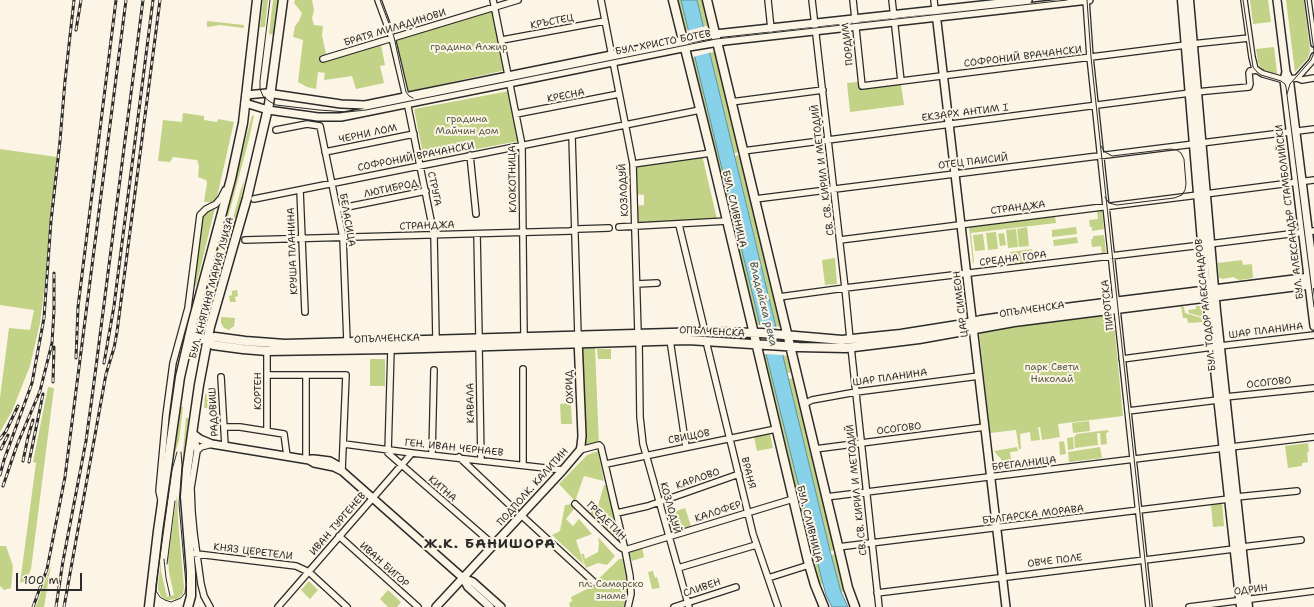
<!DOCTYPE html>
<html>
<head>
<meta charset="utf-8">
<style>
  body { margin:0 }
  #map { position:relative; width:1314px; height:607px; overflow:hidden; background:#fcf5e5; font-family:"Shantell Sans",sans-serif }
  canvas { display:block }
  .scale { position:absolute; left:16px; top:573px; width:66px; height:18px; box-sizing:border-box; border:2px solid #2b2b2b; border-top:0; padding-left:5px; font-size:12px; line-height:14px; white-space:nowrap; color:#2b2b2b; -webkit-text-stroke:3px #fcf5e5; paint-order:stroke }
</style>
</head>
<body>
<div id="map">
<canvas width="1314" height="607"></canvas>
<div class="scale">100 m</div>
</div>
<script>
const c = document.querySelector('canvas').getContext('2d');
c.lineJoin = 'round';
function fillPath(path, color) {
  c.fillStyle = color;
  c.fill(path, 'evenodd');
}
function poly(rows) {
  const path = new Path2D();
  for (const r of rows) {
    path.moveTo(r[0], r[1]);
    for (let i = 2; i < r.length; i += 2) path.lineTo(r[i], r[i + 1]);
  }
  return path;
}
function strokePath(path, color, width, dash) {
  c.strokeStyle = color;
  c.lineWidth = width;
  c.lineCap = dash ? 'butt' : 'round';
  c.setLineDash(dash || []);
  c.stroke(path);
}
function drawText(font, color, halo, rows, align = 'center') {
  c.font = font + ' "Shantell Sans",sans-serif';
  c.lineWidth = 4;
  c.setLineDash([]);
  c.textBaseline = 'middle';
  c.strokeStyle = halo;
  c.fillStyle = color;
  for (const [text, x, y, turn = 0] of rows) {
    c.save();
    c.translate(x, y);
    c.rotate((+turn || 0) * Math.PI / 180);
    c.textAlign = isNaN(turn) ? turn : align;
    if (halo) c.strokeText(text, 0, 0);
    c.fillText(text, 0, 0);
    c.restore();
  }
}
const green = poly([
  [263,0,268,0,265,27,260,27],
  [273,0,279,0,274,35,269,34],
  [295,0,312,0,314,10,312,18,314,25,323,26,322,35,326,54,320,56,320,62,381,45,385,65,380,66,384,83,356,89,352,76,324,80,325,73,318,72,316,89,307,87,298,82,303,40,293,37,295,26,299,21,302,13,294,3],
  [677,0,681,0,688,31,685,31],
  [697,0,702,0,709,26,704,27],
  [1250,0,1268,0,1271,22,1253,24],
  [1286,0,1304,0,1310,51,1308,58,1295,72],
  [493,9,506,70,407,92,395,38],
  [207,21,244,25,244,27,243,28,220,25,208,27,207,27],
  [1274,47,1277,73,1276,74,1265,71,1261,68,1258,62,1256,49],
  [715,51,739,152,734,153,710,53],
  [695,56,760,325,756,325,691,57],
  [858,82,859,90,901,84,904,105,850,112,847,83],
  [509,91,519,141,424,159,414,109],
  [183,113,204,116,204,120,217,122,218,119,234,122,217,197,216,200,212,202,204,202,207,183,206,180,198,177,199,166,197,160,173,157,170,162,158,161,163,120,182,122],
  [252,115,254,116,249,139,199,326,199,315],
  [0,149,57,157,50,218,45,283,40,323,30,366,12,411,0,432,0,398,9,328,30,330,34,310,0,305],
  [702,155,717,219,636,223,636,206,644,205,644,195,635,194,634,165],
  [740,155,781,327,776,326,735,156],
  [245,178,238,213,207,327,203,332,240,192],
  [215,208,196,286,194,286,201,217,203,214],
  [1102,210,1104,229,1092,231,1092,227,1090,227,1089,220,1098,219,1097,211],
  [1055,216,1056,223,971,233,974,262,973,264,969,227],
  [1027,227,1029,246,1019,247,1017,229],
  [1076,227,1077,234,1052,237,1052,230],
  [1016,229,1018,247,1008,248,1006,230],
  [996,232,998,249,988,250,986,233],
  [1004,233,1006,245,1000,246,998,234],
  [983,234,985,250,975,251,973,235],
  [1104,235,1106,253,1102,254,1101,246,1092,247,1091,239,1093,239,1093,236],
  [1077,237,1078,243,1054,246,1053,240],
  [1032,249,1034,262,1012,265,1010,252],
  [835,258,837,284,825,285,822,260],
  [1242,260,1243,265,1252,264,1253,278,1239,280,1233,277,1222,279,1219,277,1218,263],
  [237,290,238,296,235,297,236,302,230,302,229,296,232,295,232,291],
  [1181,306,1184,307,1185,313,1202,318,1203,322,1188,323,1187,318,1183,318],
  [1196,306,1200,306,1201,308,1203,317,1189,313,1188,310,1196,309],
  [1113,313,1123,416,1058,424,1060,437,1042,440,1040,427,1038,427,1040,440,1031,441,1030,432,1020,434,1021,449,1019,449,1016,430,990,433,979,331,981,329],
  [221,317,235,318,234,327,232,327,229,330,224,328,221,323],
  [584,348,595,348,599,445,591,446,587,445,584,441,580,353],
  [597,349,611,349,611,359,598,359],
  [762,354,766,354,816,555,813,556],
  [782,355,787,356,792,372,787,373],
  [370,359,385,359,385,386,370,386],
  [794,378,835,550,830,551,788,379],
  [48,387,54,388,31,569,26,580,23,582,20,583,36,463,33,462],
  [205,394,211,395,209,408,204,408],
  [571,403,572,424,561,424,560,404],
  [180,407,183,407,179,441,172,461],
  [186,418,190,418,182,465,183,452],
  [1089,421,1090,431,1073,433,1072,423],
  [1108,430,1109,432,1106,433,1107,444,1101,445,1100,433,1097,433,1098,445,1075,448,1074,436,1076,436,1076,434],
  [770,434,773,448,757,451,754,437],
  [1073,437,1074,449,1068,450,1067,438],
  [1064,441,1066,454,1060,455,1059,442],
  [1308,443,1309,452,1307,452,1308,462,1302,463,1302,466,1288,468,1285,446],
  [1017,447,1018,451,1010,452,1012,464,1006,465,994,451],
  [1100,447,1102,458,1069,462,1068,452],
  [598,451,604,481,584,476,575,501,559,484,587,455],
  [604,485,607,486,620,541,587,510,592,507,597,509],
  [177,495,178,520,184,587,183,594,180,597,177,599,170,600,166,600,161,596,158,589,158,585,161,560,161,571,167,597,174,595,169,572,168,557],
  [1222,502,1224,526,1213,527,1211,504],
  [572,504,574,509,566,519,573,526,579,519,592,534,576,540,584,565,552,535,560,531,565,505],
  [685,508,691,526,671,533,665,515],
  [598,537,615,556,607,565,598,563,586,568,581,554,584,554,585,559,598,552,599,543],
  [0,546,6,546,13,566,11,588,4,590,0,586],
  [642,548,644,557,632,561,629,552],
  [836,554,844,591,841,592,831,555],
  [619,559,624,559,628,579,628,597,626,607,570,607,569,603,572,601,571,597,589,588],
  [817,559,823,584,820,585,814,560],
  [51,565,44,607,35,607,37,603],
  [653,571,655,578,657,577,660,588,652,589,648,572],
  [309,581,318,590,310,599,301,590],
  [388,590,401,602,397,607,388,607,380,599]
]);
const water = poly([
  [681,0,697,0,830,551,841,592,848,607,832,607,826,595,823,584,766,354,760,325,681,0]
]);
const pier = poly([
  [706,26,712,52,693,57,686,31],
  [758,325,778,327,784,355,764,354]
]);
const street = poly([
  [378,0,392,38,406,97,434,235,436,339],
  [493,0,522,145,524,337],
  [601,0,633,164,638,333],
  [768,0,771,29],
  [812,0,845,288,850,339],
  [853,0,862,86,1186,45],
  [892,0,901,81],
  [934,0,935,10],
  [1086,0,1090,57,1149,607],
  [1244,0,1252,57,1255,69,1263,74,1284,80],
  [1308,0,1314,44],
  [502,40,605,21],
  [1192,44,1249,38],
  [323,59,518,0],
  [1297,78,1302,80,1314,78],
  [1289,79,1297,78,1312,61,1314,56],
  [1196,92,1249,87,1250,84,1249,73,1250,71,1257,70],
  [731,102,823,90],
  [516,114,619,94],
  [276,130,307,124,320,126,343,238,347,342],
  [572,136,578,336],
  [1201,143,1314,129],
  [743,151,1190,93],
  [325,152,414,134],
  [470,155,476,214],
  [633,164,711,153],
  [300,190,305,312],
  [1205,194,1314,180],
  [254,199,700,110],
  [755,199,1194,144],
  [337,209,426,191],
  [679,225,705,332],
  [619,227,727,221],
  [477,234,479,338],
  [245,240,570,231,578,229,609,228],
  [840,240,1198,195],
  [1209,244,1314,231],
  [637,284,657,283],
  [779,297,845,288,1202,245],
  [670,340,686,447],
  [639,341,640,417,643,444,689,607],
  [706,341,753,534,778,607],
  [479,346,481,460],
  [1220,346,1314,335],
  [851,347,879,607],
  [391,349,388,453,488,540],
  [267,351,267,431],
  [1122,359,1213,347],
  [523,369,523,465],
  [267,375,346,375,342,471],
  [306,375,306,459],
  [221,377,225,446],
  [1225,397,1314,388],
  [804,404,812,400,856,392,979,376],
  [1128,411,1218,400],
  [224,427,239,427],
  [240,427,284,434,287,456],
  [193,435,196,443,197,451,191,488,192,512,194,533,201,584,204,596,210,607],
  [344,444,412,453,563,470],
  [1231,447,1314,437],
  [815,449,985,427],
  [580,450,599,445,601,447,625,550,630,576,631,594,628,607],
  [197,451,201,447,212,444],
  [432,455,434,370],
  [459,457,515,510],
  [606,464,776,429],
  [826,497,1224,448],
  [1236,497,1297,491],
  [161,500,159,491,166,415,173,363,188,308,200,215,206,209,216,204,221,198,225,190],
  [575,504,620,547,625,550,793,499],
  [617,513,648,506,739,474],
  [521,515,594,582],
  [194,533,189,553,296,566,309,572,347,607],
  [339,536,418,607],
  [838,547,1229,499],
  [1242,547,1301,540],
  [678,568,756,545],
  [768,578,809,565],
  [877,593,1234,549],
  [278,607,412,453],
  [674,607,736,587],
  [1189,607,1314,591]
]);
const secondary = poly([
  [1277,0,1286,72,1289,79,1290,85,1314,276],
  [936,13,1006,607],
  [1286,72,1284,80,1314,326],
  [246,95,267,93,341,104,365,105,715,34,1028,0],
  [245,103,268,110,318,117,341,117,677,49,725,41,1089,0],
  [192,433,200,439,212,444,309,460,314,463,334,467,342,471,463,578,468,587,490,607],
  [311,459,314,459,330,461,339,466],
  [463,578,473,582,501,607],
  [436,607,563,470,580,450,581,446,582,436,578,338]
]);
const primary = poly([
  [673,0,711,153,808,561,815,585,824,607],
  [707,0,841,558,848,588,855,607],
  [1182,0,1205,278,1241,607],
  [1189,0,1216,311,1248,607],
  [189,337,208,340,215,337,245,341,285,344,705,332,761,333,842,340,901,334,964,324,981,320,1073,307,1314,277],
  [208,340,213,345,243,349,267,351,391,349,688,340,799,347,846,348,919,339,1014,322,1314,284],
  [149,607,158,531,180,377,192,325,231,179,243,123,257,0],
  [188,607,191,596,191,572,185,497,187,469,199,385,210,327,247,198,269,104,283,0]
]);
const tram = poly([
  [270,0,260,81,260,89,263,96,269,101,276,105,319,110,347,112,366,110,716,39,1067,0],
  [380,0,394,37,406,92,409,96,413,98],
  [1087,0,1091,57,1150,607],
  [1243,0,1253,67,1257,72,1261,75,1281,81,1285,84,1286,87,1314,307],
  [1287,94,1290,84,1311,60,1313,55,1314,51,1307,0],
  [1101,146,1105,152,1112,156,1170,149,1177,150,1181,153,1184,159,1186,184,1185,190,1182,195,1174,198,1117,205,1109,203,1105,197],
  [177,452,172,470,156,585,156,591,160,597,165,600,171,602,181,598,185,593,186,585,179,504,182,466,181,452],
  [164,559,166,578,170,596],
  [167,564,175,501]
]);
const rail = poly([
  [76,30,81,0],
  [76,358,78,307,116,0],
  [104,363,114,306,153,0],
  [53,382,54,347],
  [0,439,6,431,18,406],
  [1,449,8,435],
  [23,461,28,437,33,420],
  [29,462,43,394],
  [0,475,4,460,32,383,44,318,51,221,60,141,65,81,74,0],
  [3,486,17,445,40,391,52,343,54,310,54,273],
  [33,607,47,569,65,477,126,0],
  [56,607,63,561,86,441,93,390,143,0],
  [64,607,106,374,114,348,117,332,160,0]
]);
const streetNames = [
  ["КРЪСТЕЦ",552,22,-11],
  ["БРАТЯ МИЛАДИНОВИ",395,28,-17],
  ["БУЛ. ХРИСТО БОТЕВ",663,43,-11],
  ["ПОРДИМ",848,44,-96],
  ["СОФРОНИЙ ВРАЧАНСКИ",1023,57,-7],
  ["КРЕСНА",566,96,-11],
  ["ЕКЗАРХ АНТИМ I",965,113,-7],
  ["ЧЕРНИ ЛОМ",368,134,-12],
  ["СОФРОНИЙ ВРАЧАНСКИ",416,157,-11],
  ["ОТЕЦ ПАИСИЙ",973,162,-7],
  ["СВ. СВ. КИРИЛ И МЕТОДИЙ",823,170,-97],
  ["КЛОКОТНИЦА",513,179,-91],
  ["ЛЮТИБРОД",391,189,-12],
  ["СТРУГА",434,189,78],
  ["КОЗЛОДУЙ",624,190,-93],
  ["СТРАНДЖА",1018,208,-7],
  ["БУЛ. СЛИВНИЦА",734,209,77],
  ["БУЛ. АЛЕКСАНДЪР СТАМБОЛИЙСКИ",1290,212,-97],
  ["БЕЛАСИЦА",347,220,80],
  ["СТРАНДЖА",427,226,-2],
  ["КРУША ПЛАНИНА",293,251,-92],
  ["СРЕДНА ГОРА",1013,259,-7],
  ["БУЛ. КНЯГИНЯ МАРИЯ ЛУИЗА",212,288,-75],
  ["ЦАР СИМЕОН",961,304,-97],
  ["ПИРОТСКА",1108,305,-96],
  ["БУЛ. ТОДОР АЛЕКСАНДРОВ",1206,305,-96],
  ["ОПЪЛЧЕНСКА",1032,310,-8],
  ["ШАР ПЛАНИНА",1266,331,-7],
  ["ОПЪЛЧЕНСКА",712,332,3],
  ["ОПЪЛЧЕНСКА",387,339,-2],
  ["ШАР ПЛАНИНА",890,378,-8],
  ["ОСОГОВО",1269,383,-6],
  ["ОХРИД",570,387,-92],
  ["КОРТЕН",258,391,-90],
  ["КАВАЛА",471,403,-91],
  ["РАДОВИШ",214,412,-93],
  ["ОСОГОВО",899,429,-7],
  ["СВИЩОВ",689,437,-11],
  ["ГЕН. ИВАН ЧЕРНАЕВ",454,448,6],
  ["БРЕГАЛНИЦА",1024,464,-7],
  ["ВРАНЯ",748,473,76],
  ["КАРЛОВО",698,479,-19],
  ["ПОДПОЛК. КАЛИТИН",533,487,-48],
  ["КИТНА",442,489,41],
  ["СВ. СВ. КИРИЛ И МЕТОДИЙ",857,490,-96],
  ["КОЗЛОДУЙ",670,508,74],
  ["КАЛОФЕР",718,512,-18],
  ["БЪЛГАРСКА МОРАВА",1033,515,-7],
  ["ГРЕДЕТИН",606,521,44],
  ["ИВАН ТУРГЕНЕВ",338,524,-49],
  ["БУЛ. СЛИВНИЦА",809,524,76],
  ["КНЯЗ ЦЕРЕТЕЛИ",253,552,7],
  ["ОВЧЕ ПОЛЕ",1055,561,-7],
  ["ИВАН БИГОР",384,565,42],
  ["СЛИВЕН",702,588,-19],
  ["ОДРИН",1251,590,-7]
];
const parkNames = [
  ["градина Алжир",469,47],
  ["градина",467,119],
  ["Майчин дом",467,131],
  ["парк Свети",1052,367],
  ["Николай",1052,379],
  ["пл. Самарско",611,584],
  ["знаме",611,596]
];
const waterNames = [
  ["Владайска река",763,304,76]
];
const districtNames = [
  ["Ж.К. БАНИШОРА",490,544]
];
fillPath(green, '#c2d286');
fillPath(water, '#87d2e8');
strokePath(water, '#628f9c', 1);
fillPath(pier, '#fcf5e5');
strokePath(street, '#2b2b2b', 8);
strokePath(secondary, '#2b2b2b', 10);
strokePath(primary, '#2b2b2b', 11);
strokePath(street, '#fcf5e5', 5.5);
strokePath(secondary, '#fcf5e5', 7);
strokePath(primary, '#fcf5e5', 8);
strokePath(tram, '#2b2b2b', 1);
strokePath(rail, '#2b2b2b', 3);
strokePath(rail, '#fcf5e5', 1.5, [4.5]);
drawText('10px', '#2b2b2b', '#fcf5e5', streetNames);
drawText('10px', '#515542', '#fcf5e5', parkNames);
drawText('italic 11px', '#42555a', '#fcf5e5', waterNames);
c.letterSpacing = '1px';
drawText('bold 14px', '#2b2b2b', '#fcf5e5', districtNames);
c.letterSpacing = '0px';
</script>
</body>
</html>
